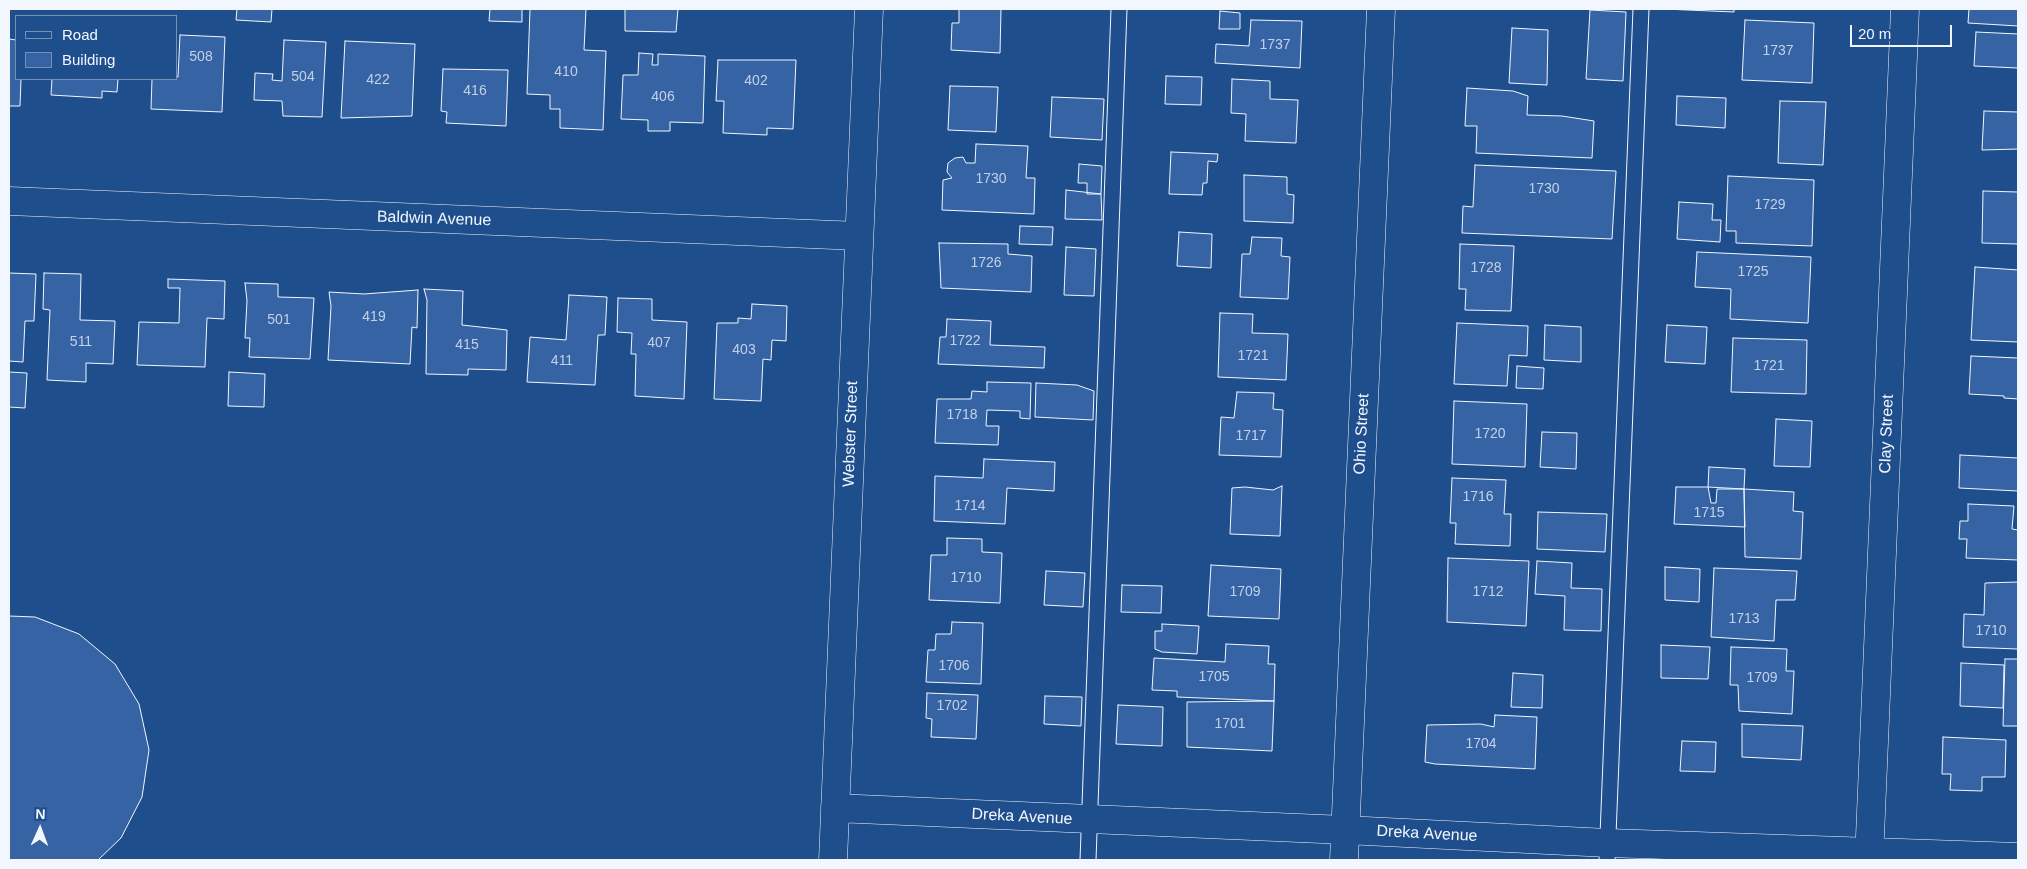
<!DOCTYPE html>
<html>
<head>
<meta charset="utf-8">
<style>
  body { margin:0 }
  #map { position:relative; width:2027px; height:869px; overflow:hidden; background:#1f4e8c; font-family:Arial,sans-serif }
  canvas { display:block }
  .frame { position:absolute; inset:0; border:10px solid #f2f6ff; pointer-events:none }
  .legend { position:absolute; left:15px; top:15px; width:162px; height:65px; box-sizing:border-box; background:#1f4e8c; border:1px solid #7391ba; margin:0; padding:6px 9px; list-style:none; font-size:15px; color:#f2f6ff }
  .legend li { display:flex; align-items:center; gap:10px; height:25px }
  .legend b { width:25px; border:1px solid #7391ba }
  .north { position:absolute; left:15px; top:804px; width:50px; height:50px; -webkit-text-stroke:4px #1f4e8c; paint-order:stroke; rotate:2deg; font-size:14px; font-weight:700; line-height:20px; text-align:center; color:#f2f6ff }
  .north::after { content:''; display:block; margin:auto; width:18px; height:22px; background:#f2f6ff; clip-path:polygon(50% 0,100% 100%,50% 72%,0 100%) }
  .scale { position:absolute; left:1850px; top:25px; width:102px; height:22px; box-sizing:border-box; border:2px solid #f2f6ff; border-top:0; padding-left:6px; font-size:15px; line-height:18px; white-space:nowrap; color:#f2f6ff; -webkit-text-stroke:4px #1f4e8c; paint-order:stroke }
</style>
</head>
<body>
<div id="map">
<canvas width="2027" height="869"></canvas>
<div class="frame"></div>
<ul class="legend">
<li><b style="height:6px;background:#1f4e8c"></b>Road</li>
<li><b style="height:14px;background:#3563a3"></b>Building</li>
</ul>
<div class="north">N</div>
<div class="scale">20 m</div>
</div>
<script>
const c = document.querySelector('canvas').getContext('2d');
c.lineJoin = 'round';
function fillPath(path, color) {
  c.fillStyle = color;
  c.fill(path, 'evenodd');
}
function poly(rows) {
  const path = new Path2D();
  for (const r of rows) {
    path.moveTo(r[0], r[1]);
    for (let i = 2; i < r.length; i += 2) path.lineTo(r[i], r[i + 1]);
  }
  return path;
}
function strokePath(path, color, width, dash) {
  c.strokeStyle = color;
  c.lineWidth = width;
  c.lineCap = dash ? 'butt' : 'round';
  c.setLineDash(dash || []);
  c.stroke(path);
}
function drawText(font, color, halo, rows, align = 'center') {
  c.font = font + ' Arial,sans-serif';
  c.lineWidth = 4;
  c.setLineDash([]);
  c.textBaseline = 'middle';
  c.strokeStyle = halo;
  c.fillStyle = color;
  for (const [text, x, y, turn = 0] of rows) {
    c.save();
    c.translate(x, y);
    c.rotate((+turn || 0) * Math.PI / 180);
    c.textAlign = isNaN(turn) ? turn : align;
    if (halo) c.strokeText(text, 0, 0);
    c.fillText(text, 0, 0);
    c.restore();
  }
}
const building = poly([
  [237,9,272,9,271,22,236,20,237,9],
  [490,9,522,9,522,22,489,21,490,9],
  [530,9,586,9,584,50,606,51,603,130,560,128,560,109,550,109,550,95,527,94,530,9],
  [625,9,678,9,676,32,625,31,625,9],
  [959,9,1001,9,1000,53,951,50,952,23,959,23,959,9],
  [1664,9,1734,9,1734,12,1664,9],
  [1969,9,2018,9,2018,26,1968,23,1969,9],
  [1590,10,1626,12,1623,81,1586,79,1590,10],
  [1220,11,1240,13,1240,29,1219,29,1220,11],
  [1251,20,1302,21,1300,68,1215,63,1216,44,1249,46,1251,20],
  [1745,20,1814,23,1812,83,1742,80,1745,20],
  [1512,28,1548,30,1547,85,1509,83,1512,28],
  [1976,32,2018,34,2018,68,1974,66,1976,32],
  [180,35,225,37,222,112,151,109,152,79,176,79,176,76,178,77,180,35],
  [9,39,16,40,16,79,21,79,20,106,9,106,9,39],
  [284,40,326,42,322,117,283,116,282,101,254,100,255,73,273,74,272,80,282,81,284,40],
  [345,41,415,44,412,116,341,118,345,41],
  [639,53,653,54,652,65,658,65,658,54,705,56,703,123,670,122,670,131,648,131,648,120,621,119,623,75,638,75,639,53],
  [718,60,796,60,793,129,767,128,767,135,723,133,724,101,716,101,718,60],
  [443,69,508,70,506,126,446,123,447,112,441,111,443,69],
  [1166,76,1202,77,1201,105,1165,104,1166,76],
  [52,79,118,79,117,92,102,91,102,98,51,95,52,79],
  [1232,79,1270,81,1270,99,1298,100,1296,143,1245,141,1246,114,1231,113,1232,79],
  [950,86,998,87,996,132,948,130,950,86],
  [1467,88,1513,91,1528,96,1527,115,1562,116,1594,121,1592,158,1476,153,1477,126,1465,126,1467,88],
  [1677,96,1726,98,1725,128,1676,125,1677,96],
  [1052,97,1104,99,1102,140,1050,137,1052,97],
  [1780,101,1826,102,1823,165,1778,163,1780,101],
  [1984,111,2018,112,2018,149,1982,150,1984,111],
  [976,144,1028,146,1026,178,1035,178,1034,214,942,210,943,180,952,178,947,172,948,163,955,158,963,157,966,163,975,163,976,144],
  [1171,152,1218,154,1217,162,1208,161,1207,183,1203,183,1202,195,1169,194,1171,152],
  [1079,164,1102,166,1101,194,1087,194,1087,183,1078,183,1079,164],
  [1475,165,1616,171,1612,239,1462,233,1463,206,1473,207,1475,165],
  [1244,175,1287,177,1287,194,1294,195,1293,223,1244,221,1244,175],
  [1728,176,1814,180,1812,246,1736,243,1736,231,1726,231,1728,176],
  [1066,190,1101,194,1102,220,1065,219,1066,190],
  [1983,191,2018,192,2018,244,1982,243,1983,191],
  [1679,202,1713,204,1712,220,1721,220,1720,242,1677,239,1679,202],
  [1020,226,1053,227,1052,245,1019,244,1020,226],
  [1179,232,1212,234,1211,268,1177,266,1179,232],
  [1252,237,1282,238,1281,256,1290,257,1288,299,1240,297,1242,254,1250,254,1252,237],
  [939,243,1008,244,1008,254,1032,256,1031,292,941,288,939,243],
  [1460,244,1514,246,1511,311,1465,310,1466,289,1459,289,1460,244],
  [1066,247,1096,249,1094,296,1064,295,1066,247],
  [1697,252,1811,257,1808,323,1730,319,1731,289,1695,287,1697,252],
  [1975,267,2018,270,2018,342,1971,340,1975,267],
  [9,273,36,274,34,321,25,321,23,362,9,361,9,273],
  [44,273,81,274,80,320,115,321,113,364,86,363,86,382,47,380,50,310,43,309,44,273],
  [168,279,225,281,224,319,207,318,205,367,137,365,139,322,179,323,180,288,168,288,168,279],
  [245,283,278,284,278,297,314,298,310,359,249,357,250,338,245,338,247,301,245,283],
  [424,289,463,291,462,325,507,330,506,370,468,369,468,375,426,374,427,300,424,289],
  [418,290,417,328,412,327,410,364,328,360,331,306,329,292,364,294,418,290],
  [569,295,607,297,605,335,598,335,595,385,527,382,530,337,566,340,569,295],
  [618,298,652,299,652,320,687,322,684,399,635,396,636,354,631,354,632,333,617,332,618,298],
  [752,304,787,306,786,341,772,340,771,360,763,359,761,401,714,399,717,323,738,323,738,318,751,319,752,304],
  [1220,313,1253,314,1252,333,1288,334,1286,380,1218,377,1220,313],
  [947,319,991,321,990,345,1045,347,1044,368,938,364,940,337,946,337,947,319],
  [1457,323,1528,326,1527,356,1509,355,1507,386,1454,384,1457,323],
  [1545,325,1581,327,1581,362,1544,360,1545,325],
  [1667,325,1707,327,1705,364,1665,362,1667,325],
  [1733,338,1807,340,1806,394,1731,392,1733,338],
  [1971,356,2018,358,2018,399,2004,398,2004,396,1969,394,1971,356],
  [1517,366,1544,368,1543,389,1516,388,1517,366],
  [9,372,27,373,25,408,9,407,9,372],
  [229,372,265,374,264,407,228,406,229,372],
  [987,382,1031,383,1030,419,1020,418,1020,411,987,410,986,426,999,426,998,445,935,443,937,399,971,399,972,391,987,392,987,382],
  [1036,383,1077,385,1094,391,1093,420,1035,417,1036,383],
  [1237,392,1274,393,1273,409,1283,410,1281,457,1219,455,1221,417,1234,418,1237,392],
  [1454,401,1527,404,1525,467,1452,464,1454,401],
  [1776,419,1812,421,1810,467,1774,466,1776,419],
  [1542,432,1577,433,1576,469,1540,467,1542,432],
  [1960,455,2018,458,2018,491,1959,488,1960,455],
  [984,459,1055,462,1054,491,1007,488,1005,524,934,521,935,476,983,478,984,459],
  [1709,467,1745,469,1744,489,1708,487,1709,467],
  [1452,478,1506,480,1504,514,1511,514,1510,546,1455,544,1456,523,1450,523,1452,478],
  [1282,486,1280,536,1230,534,1232,488,1245,487,1273,490,1282,486],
  [1676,487,1708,487,1711,503,1716,503,1717,489,1744,489,1745,527,1674,524,1676,487],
  [1744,489,1794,492,1793,511,1803,512,1801,559,1745,557,1744,489],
  [1968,504,2014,506,2012,529,2018,530,2018,560,1966,558,1967,539,1959,539,1960,521,1968,521,1968,504],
  [1538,512,1607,514,1605,552,1537,549,1538,512],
  [947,538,982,539,982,552,1002,553,1000,603,929,600,931,555,947,555,947,538],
  [1448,558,1529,561,1526,626,1447,622,1448,558],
  [1537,561,1572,563,1571,588,1602,589,1601,631,1564,630,1565,596,1535,594,1537,561],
  [1211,565,1281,569,1279,619,1208,616,1211,565],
  [1665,567,1700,569,1699,602,1665,600,1665,567],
  [1714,568,1797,571,1795,600,1776,600,1774,641,1711,637,1714,568],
  [1046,571,1085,573,1083,607,1044,605,1046,571],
  [2018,582,2018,649,1963,647,1964,614,1984,615,1985,583,2018,582],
  [1122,585,1162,586,1161,613,1121,612,1122,585],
  [9,616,35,617,79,634,115,664,139,704,149,750,142,797,121,838,98,860,9,860,9,616],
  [952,622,983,623,981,684,926,682,928,650,935,650,936,634,951,634,952,622],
  [1162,624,1199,626,1197,654,1162,652,1155,649,1155,631,1162,631,1162,624],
  [1226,644,1269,646,1268,664,1275,664,1274,701,1177,697,1177,691,1152,690,1154,658,1225,662,1226,644],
  [1661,645,1710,647,1708,679,1661,678,1661,645],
  [1731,647,1787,649,1786,671,1794,671,1792,714,1739,711,1738,685,1730,685,1731,647],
  [2005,659,2018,659,2018,726,2003,726,2005,659],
  [1961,663,2004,665,2003,708,1960,706,1961,663],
  [1513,673,1543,675,1542,708,1511,707,1513,673],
  [927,693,978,695,976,739,931,737,932,719,926,718,927,693],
  [1045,696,1082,697,1081,726,1044,724,1045,696],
  [1274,701,1272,751,1187,747,1187,702,1274,701],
  [1118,705,1163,707,1162,746,1116,744,1118,705],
  [1495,715,1537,717,1535,769,1435,764,1425,762,1427,725,1481,724,1494,727,1495,715],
  [1742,724,1803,726,1801,760,1742,757,1742,724],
  [1943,737,2006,740,2005,777,1982,777,1982,791,1950,790,1951,774,1942,774,1943,737],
  [1682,741,1716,742,1715,772,1680,771,1682,741]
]);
const lane = poly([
  [1088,860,1119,9],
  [1607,860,1641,9]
]);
const street = poly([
  [9,201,859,236],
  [835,808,1345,830,1608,843,2018,857],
  [833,860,869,9],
  [1344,860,1381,9],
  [1869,860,1905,9]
]);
const numberNames = [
  ["1737",1275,45],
  ["1737",1778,51],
  ["508",201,57],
  ["410",566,72],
  ["504",303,77],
  ["422",378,80],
  ["402",756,81],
  ["416",475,91],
  ["406",663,97],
  ["1730",991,179],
  ["1730",1544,189],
  ["1729",1770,205],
  ["1726",986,263],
  ["1728",1486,268],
  ["1725",1753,272],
  ["419",374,317],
  ["501",279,320],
  ["1722",965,341],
  ["511",81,342],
  ["407",659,343],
  ["415",467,345],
  ["403",744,350],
  ["1721",1253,356],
  ["411",562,361],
  ["1721",1769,366],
  ["1718",962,415],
  ["1720",1490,434],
  ["1717",1251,436],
  ["1716",1478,497],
  ["1714",970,506],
  ["1715",1709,513],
  ["1710",966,578],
  ["1709",1245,592],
  ["1712",1488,592],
  ["1713",1744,619],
  ["1710",1991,631],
  ["1706",954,666],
  ["1705",1214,677],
  ["1709",1762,678],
  ["1702",952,706],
  ["1701",1230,724],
  ["1704",1481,744]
];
const streetNames = [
  ["Baldwin Avenue",434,219,2],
  ["Webster Street",851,434,-88],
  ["Ohio Street",1362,434,-87],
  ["Clay Street",1887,434,-88],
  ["Dreka Avenue",1022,817,3],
  ["Dreka Avenue",1427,834,3]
];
fillPath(building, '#3563a3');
strokePath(building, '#f2f6ff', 1);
strokePath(lane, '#f2f6ff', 17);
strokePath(street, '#f2f6ff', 29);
strokePath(lane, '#1f4e8c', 15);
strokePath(street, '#1f4e8c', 28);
drawText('14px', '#c3d1e8', null, numberNames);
drawText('16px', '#f2f6ff', '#1f4e8c', streetNames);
</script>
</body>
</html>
